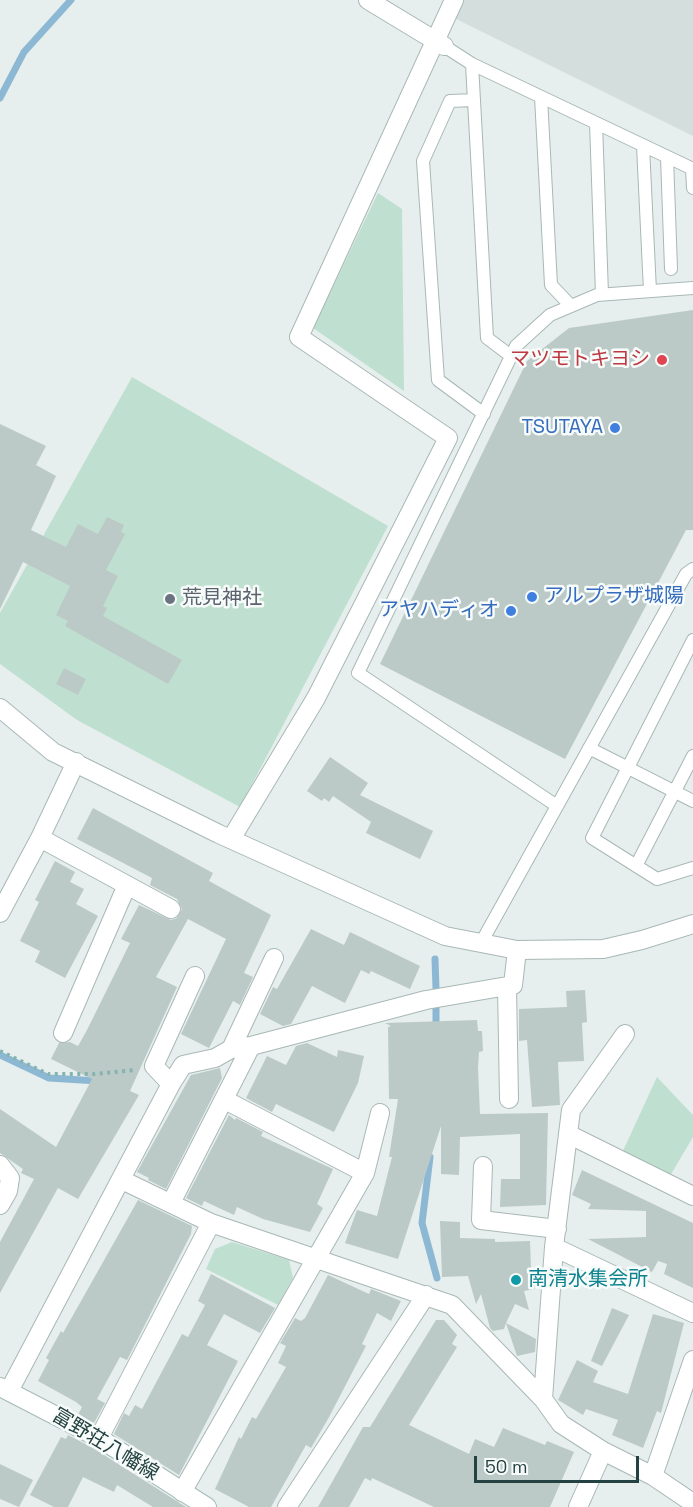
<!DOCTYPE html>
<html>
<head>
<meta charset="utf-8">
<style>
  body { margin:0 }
  #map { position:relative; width:693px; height:1507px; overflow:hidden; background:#e6efed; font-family:"Space Grotesk",sans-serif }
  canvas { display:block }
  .scale { position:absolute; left:474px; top:1456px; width:165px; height:27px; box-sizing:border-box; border:3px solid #244241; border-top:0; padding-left:8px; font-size:18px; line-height:21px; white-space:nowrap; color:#244241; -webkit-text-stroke:4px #f7fbfa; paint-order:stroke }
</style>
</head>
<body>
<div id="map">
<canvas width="693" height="1507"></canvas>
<div class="scale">50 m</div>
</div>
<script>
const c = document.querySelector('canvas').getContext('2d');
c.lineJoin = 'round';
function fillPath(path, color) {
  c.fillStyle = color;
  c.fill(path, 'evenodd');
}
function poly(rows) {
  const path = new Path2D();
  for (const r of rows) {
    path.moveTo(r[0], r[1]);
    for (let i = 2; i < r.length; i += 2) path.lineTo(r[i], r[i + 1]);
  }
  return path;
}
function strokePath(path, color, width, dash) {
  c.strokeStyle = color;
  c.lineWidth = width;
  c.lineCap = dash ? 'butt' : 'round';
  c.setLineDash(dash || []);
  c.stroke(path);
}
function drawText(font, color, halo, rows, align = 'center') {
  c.font = font + ' "Space Grotesk","Noto Sans JP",sans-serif';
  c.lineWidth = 5;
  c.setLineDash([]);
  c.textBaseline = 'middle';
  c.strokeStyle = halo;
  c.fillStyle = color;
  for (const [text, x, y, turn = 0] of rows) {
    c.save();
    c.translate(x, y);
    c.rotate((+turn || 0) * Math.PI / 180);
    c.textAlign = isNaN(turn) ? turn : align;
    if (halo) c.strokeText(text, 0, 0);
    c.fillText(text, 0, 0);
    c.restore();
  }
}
const built = poly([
  [460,0,693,0,693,136,452,17]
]);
const green = poly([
  [378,193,402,209,404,391,313,328],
  [132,377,388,526,240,807,77,720,0,664,0,613],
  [657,1077,693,1115,693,1137,670,1176,622,1153],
  [232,1242,289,1260,293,1278,278,1305,206,1269,215,1249]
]);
const stream = poly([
  [0,98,24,52,71,0],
  [435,959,436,989],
  [436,1029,436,1005],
  [0,1055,49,1078,98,1081],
  [430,1157,422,1223,437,1278]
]);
const building = poly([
  [693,310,693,530,686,530,565,759,380,664,527,361,569,328],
  [0,424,46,446,36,465,56,476,31,530,66,547,78,524,98,534,107,517,124,525,121,532,125,534,106,570,118,576,103,606,107,608,103,616,182,660,168,684,65,626,68,621,56,615,70,586,23,562,0,609],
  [64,668,86,679,78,695,56,684],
  [330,757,368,783,360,795,433,831,420,859,366,833,371,822,333,796,329,802,324,798,322,801,307,791],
  [93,808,213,873,209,881,271,915,244,973,253,977,240,1005,233,1001,209,1048,181,1034,226,939,188,919,156,977,177,987,130,1091,139,1095,78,1199,58,1188,0,1293,0,1242,34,1179,21,1173,23,1169,0,1153,0,1109,56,1147,92,1079,51,1059,59,1043,70,1042,78,1046,87,1030,130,943,121,939,139,905,171,920,177,918,182,909,177,899,150,885,152,878,77,839],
  [55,861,75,872,70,882,84,889,76,904,98,916,65,978,35,962,40,951,20,941,39,902,35,900],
  [311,929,344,945,350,932,420,966,410,989,371,971,369,974,361,970,345,1003,312,986,291,1024,283,1026,260,1014,273,987,277,989],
  [585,990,587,1022,582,1023,584,1061,558,1062,560,1105,532,1107,527,1040,519,1041,519,1009,567,1007,566,991],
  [477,1020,478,1031,482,1031,483,1051,479,1052,478,1068,480,1114,548,1113,546,1205,500,1207,501,1179,520,1179,520,1134,460,1137,459,1175,441,1174,441,1126,398,1259,345,1243,357,1210,377,1216,392,1157,389,1157,398,1099,389,1099,388,1027,391,1026,385,1023],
  [307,1043,337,1057,338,1050,364,1056,358,1083,334,1132,276,1104,272,1112,246,1098,267,1056,286,1065,296,1046],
  [220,1068,222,1078,166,1189,148,1180,149,1178,137,1172,191,1075],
  [229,1115,235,1120,236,1118,263,1132,261,1136,333,1169,317,1204,323,1208,310,1232,263,1219,237,1207,234,1215,204,1201,202,1206,186,1198],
  [582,1170,693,1223,693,1288,664,1274,667,1264,658,1261,652,1272,588,1239,646,1237,646,1211,588,1209,591,1204,572,1195],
  [138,1200,192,1226,191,1234,127,1360,120,1357,97,1399,105,1403,94,1423,78,1415,82,1407,76,1402,38,1381,49,1360,46,1358,61,1331,63,1333],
  [440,1221,460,1222,460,1238,495,1239,495,1242,530,1241,531,1269,535,1289,524,1291,529,1310,515,1304,506,1323,536,1339,535,1352,517,1356,506,1323,504,1329,493,1331,490,1328,481,1294,476,1304,468,1276,442,1277],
  [211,1274,275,1308,260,1333,224,1314,207,1345,238,1361,179,1475,114,1434,124,1413,129,1416,135,1405,142,1409,182,1334,188,1337,205,1305,198,1301],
  [328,1275,369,1294,371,1289,401,1301,391,1321,377,1313,362,1344,366,1346,328,1419,311,1448,306,1445,271,1507,249,1507,215,1489,239,1437,241,1439,252,1417,256,1419,286,1367,278,1363,286,1346,280,1343,295,1318,301,1321,305,1318],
  [612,1308,629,1315,602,1366,591,1361],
  [653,1314,684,1323,661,1413,657,1411,643,1448,612,1435,618,1420,586,1409,583,1415,558,1400,577,1360,598,1371,593,1382,628,1394],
  [436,1320,444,1320,457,1335,452,1344,457,1347,409,1425,469,1454,475,1439,494,1447,503,1428,545,1445,547,1441,574,1452,550,1507,434,1507,372,1478,371,1481,365,1478,349,1507,318,1507,363,1427,370,1427],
  [68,1435,93,1448,186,1507,153,1507,117,1485,114,1492,83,1477,68,1507,54,1507,30,1495,61,1437,66,1439],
  [0,1464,33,1480,19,1507,0,1499]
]);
const path = poly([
  [0,1051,48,1074,94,1074,136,1070]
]);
const service = poly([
  [444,46,472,64,693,169],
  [472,64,487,338,511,356],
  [541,97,551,285,571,306],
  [474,100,450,101,423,161,438,380,484,414],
  [596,123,602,294],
  [643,146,650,291],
  [667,157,671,269],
  [692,169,693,188],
  [693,640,592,838,657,879,693,868],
  [589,748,693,801],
  [557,806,358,673,516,346,550,315,597,295,693,288],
  [636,866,693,756],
  [481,943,686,574,693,569]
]);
const minor = poly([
  [40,838,171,909],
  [231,839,316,698,448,438,299,337,454,0],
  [0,913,40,838,76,762],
  [507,986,509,1099],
  [63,1033,127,885],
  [231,1049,274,958],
  [171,1084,154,1066,195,976],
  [225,1100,365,1173],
  [568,1134,693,1196],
  [0,1165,10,1178,8,1191,0,1205],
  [483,1166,481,1220,557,1229],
  [122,1180,211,1223,452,1305,543,1399,561,1424,603,1451,653,1476,693,1503],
  [171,1203,251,1046],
  [554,1247,693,1313],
  [9,1391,171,1084,183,1065,215,1058,231,1049,251,1046,426,1000,513,985,517,950],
  [543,1399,554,1247,571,1110,625,1034],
  [99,1438,211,1223],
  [653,1476,693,1360],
  [182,1492,365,1173,380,1113],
  [287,1507,426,1295],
  [578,1507,603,1451]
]);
const tertiary = poly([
  [368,0,444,46],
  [0,708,53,752,219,834,445,936,517,950,603,949,642,940,693,924]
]);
const secondary = poly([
  [0,1387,99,1438,207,1507]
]);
const markers = [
  [662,360,6,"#e0444e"],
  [615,428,6,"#3f7fe0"],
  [532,597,6,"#3f7fe0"],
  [170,599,6,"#6b7280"],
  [511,611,6,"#3f7fe0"],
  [516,1280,6,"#0f9aa8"]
];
const healthNames = [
  ["マツモトキヨシ",650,360]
];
const shopNames = [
  ["TSUTAYA",603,428],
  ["アルプラザ城陽",544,597,"left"],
  ["アヤハディオ",499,611]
];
const worshipNames = [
  ["荒見神社",182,599]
];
const cultureNames = [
  ["南清水集会所",528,1280]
];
const streetNames = [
  ["富野荘八幡線",105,1445,31]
];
fillPath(built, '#d4dfdd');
fillPath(green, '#bfe0d0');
strokePath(stream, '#8db8d4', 7);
fillPath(building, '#bbcac7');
strokePath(service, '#a8b8b6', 14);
strokePath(minor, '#a8b8b6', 20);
strokePath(tertiary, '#a8b8b6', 20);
strokePath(secondary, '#a4bbb9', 20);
strokePath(path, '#86b3b0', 4, [3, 4.5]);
strokePath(service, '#fff', 12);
strokePath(minor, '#fff', 18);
strokePath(tertiary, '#fff', 18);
strokePath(secondary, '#fff', 18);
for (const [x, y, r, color] of markers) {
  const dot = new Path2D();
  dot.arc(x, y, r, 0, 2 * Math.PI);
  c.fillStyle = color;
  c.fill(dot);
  strokePath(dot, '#f7fbfa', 2);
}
drawText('20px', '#be3a42', '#f7fbfa', healthNames, 'right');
drawText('20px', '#366cbe', '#f7fbfa', shopNames, 'right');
drawText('20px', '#5b616d', '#f7fbfa', worshipNames, 'left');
drawText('20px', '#0d838f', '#f7fbfa', cultureNames, 'left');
drawText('20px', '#244241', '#f7fbfa', streetNames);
</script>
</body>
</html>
